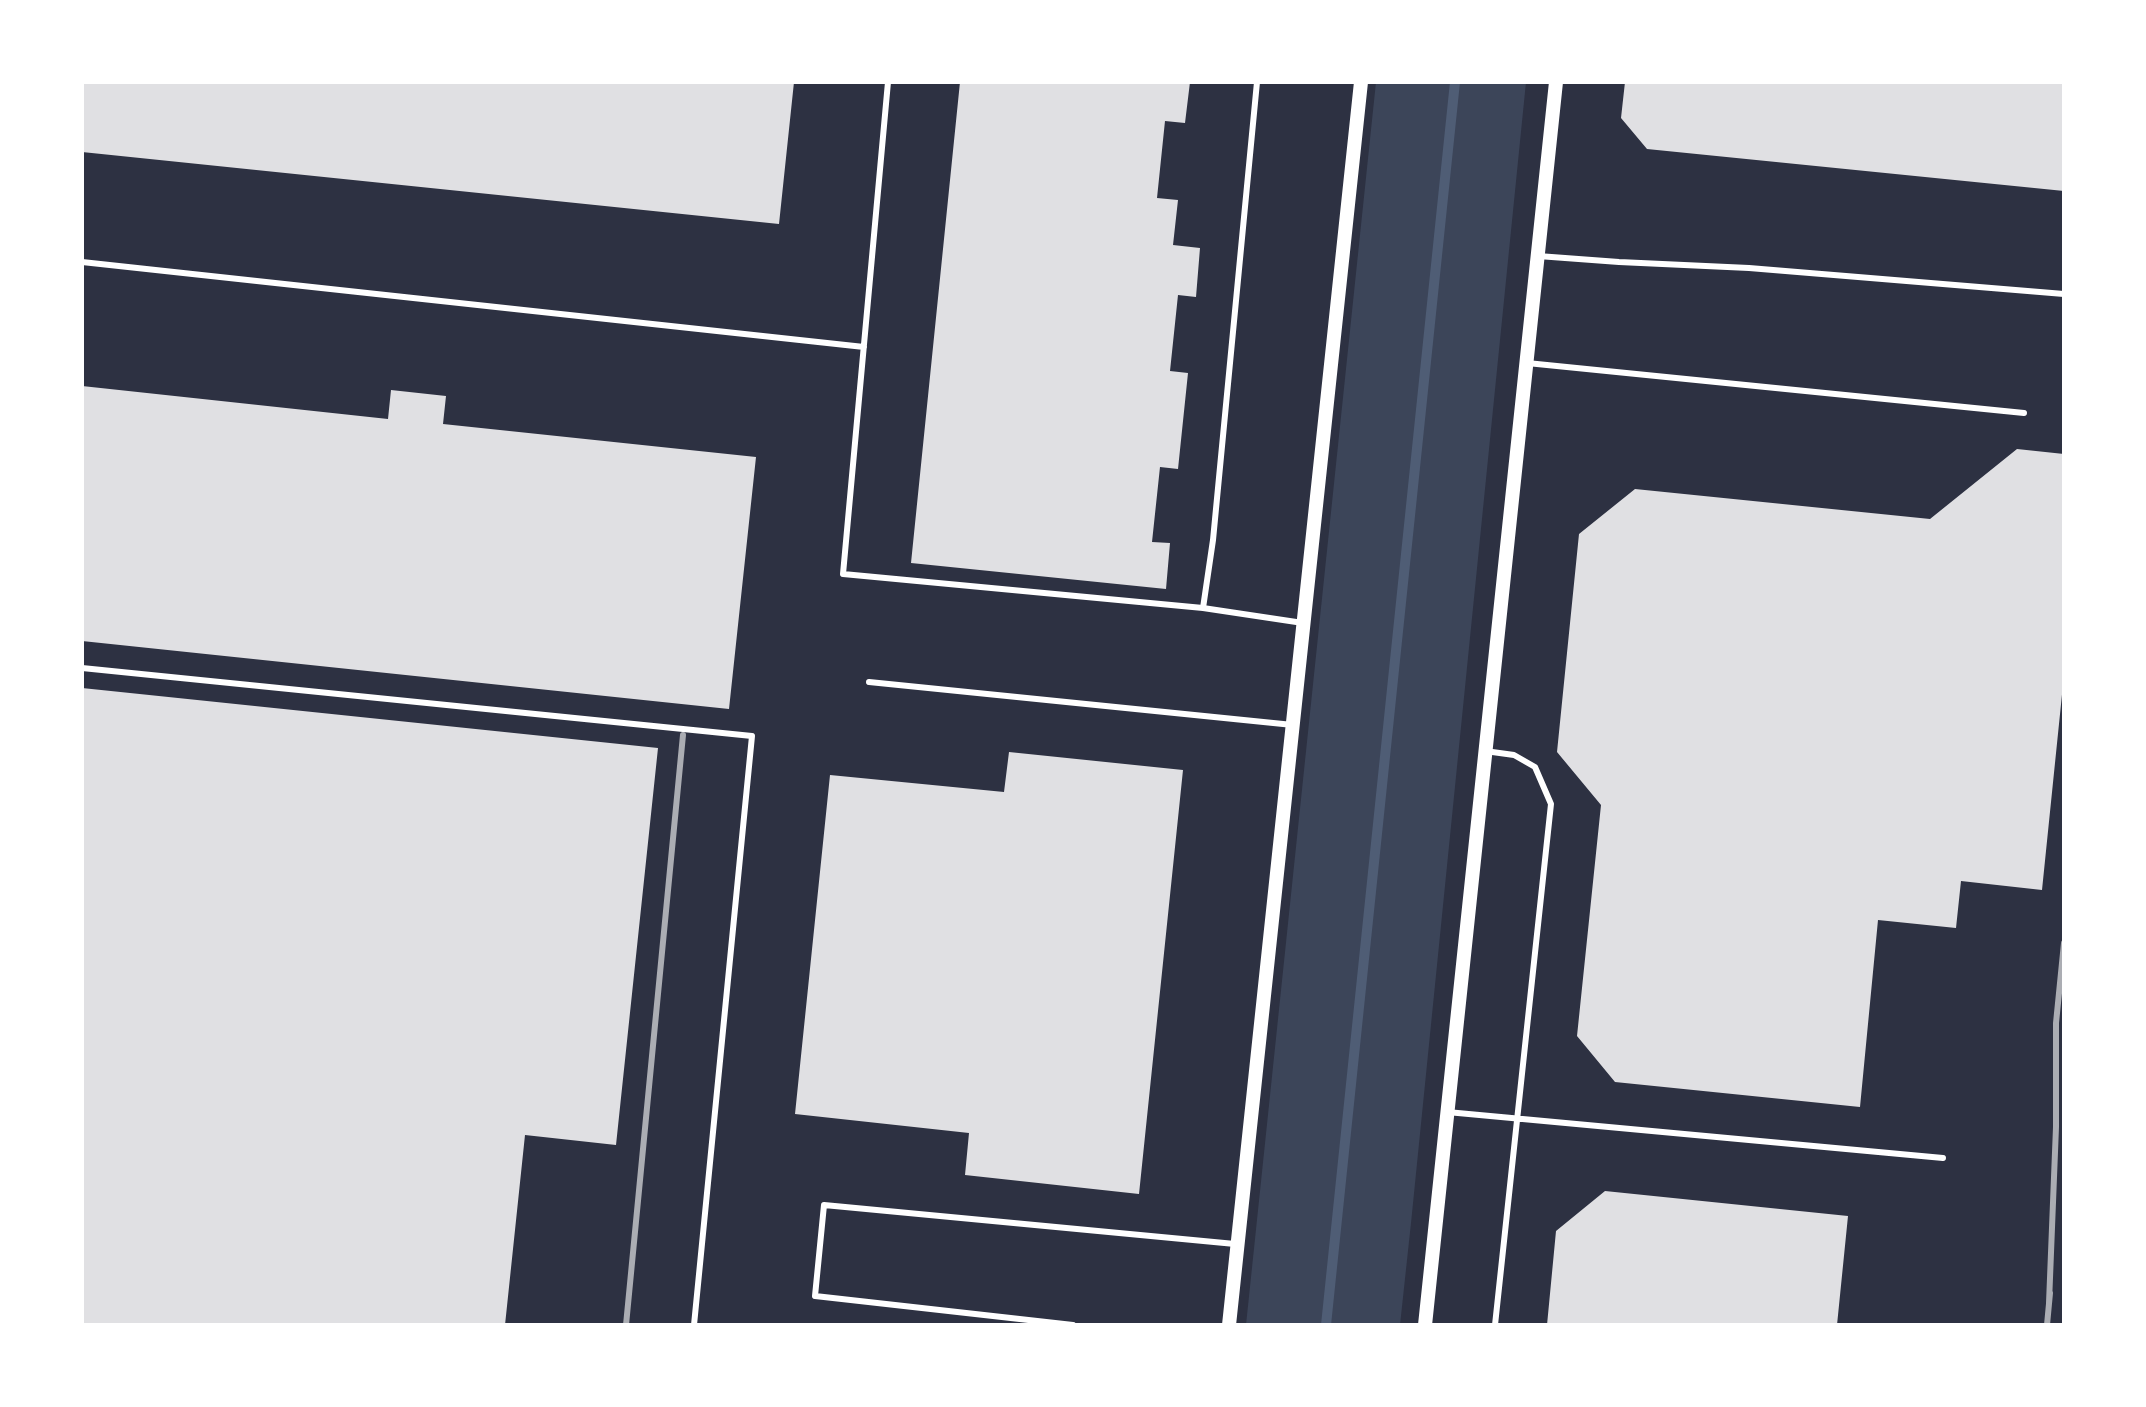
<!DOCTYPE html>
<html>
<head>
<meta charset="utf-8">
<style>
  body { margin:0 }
  #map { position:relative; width:2146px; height:1407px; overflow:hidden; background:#2d3142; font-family:Georgia,serif }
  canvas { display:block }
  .frame { position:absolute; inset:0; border:84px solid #fff; pointer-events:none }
</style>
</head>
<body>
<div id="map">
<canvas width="2146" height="1407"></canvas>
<div class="frame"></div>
</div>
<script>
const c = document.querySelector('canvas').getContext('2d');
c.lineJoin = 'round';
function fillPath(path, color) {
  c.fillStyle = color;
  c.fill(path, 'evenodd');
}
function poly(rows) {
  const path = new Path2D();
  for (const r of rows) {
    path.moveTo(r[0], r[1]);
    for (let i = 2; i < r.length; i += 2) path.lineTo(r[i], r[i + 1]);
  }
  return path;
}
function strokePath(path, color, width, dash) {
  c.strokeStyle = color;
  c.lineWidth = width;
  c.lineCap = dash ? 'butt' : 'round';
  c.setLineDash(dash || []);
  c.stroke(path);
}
const green = poly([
  [1376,82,1526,82,1411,1223,1400,1325,1246,1325]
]);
const stream = poly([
  [1326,1325,1455,82]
]);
const building = poly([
  [82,82,794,82,779,224,82,152],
  [960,82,1190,82,1185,123,1165,121,1157,198,1178,200,1173,245,1200,248,1196,297,1178,295,1170,371,1188,373,1178,469,1160,467,1152,542,1170,543,1166,589,911,563],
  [1625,82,2064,82,2064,191,1647,149,1621,118],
  [82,386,388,419,391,390,446,396,443,424,756,457,729,709,82,641],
  [2017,449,2064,454,2064,675,2042,890,1961,881,1956,928,1878,920,1860,1107,1615,1082,1577,1036,1601,805,1557,752,1579,534,1635,489,1930,519],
  [82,688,658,748,616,1145,525,1135,505,1325,82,1325],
  [1009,752,1183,770,1139,1194,965,1175,969,1133,795,1114,830,775,1004,792],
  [1605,1191,1848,1216,1837,1325,1547,1325,1556,1231]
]);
const service = poly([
  [888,82,843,574,1203,608,1303,623],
  [1538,256,1619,262,1749,268,2064,294],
  [82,262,864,347],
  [1527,363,2024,413],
  [1203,608,1213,540,1257,82],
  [82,668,752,736,694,1325],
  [869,682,1293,725],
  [1485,751,1514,755,1535,767,1551,804,1495,1325],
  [1447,1112,1943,1158],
  [1073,1325,815,1296,824,1205,1235,1244]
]);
const tertiary = poly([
  [1229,1325,1361,82],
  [1425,1325,1556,82]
]);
const rail = poly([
  [2049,1303,2056,1127,2056,1023,2064,943],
  [626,1325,683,735],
  [2047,1325,2050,1293]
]);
fillPath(green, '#3c4559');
strokePath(stream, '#4f5d75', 10);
fillPath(building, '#e0e0e3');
strokePath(service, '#fff', 6);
strokePath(tertiary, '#fff', 14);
strokePath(rail, '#abadb3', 6);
</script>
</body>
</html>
